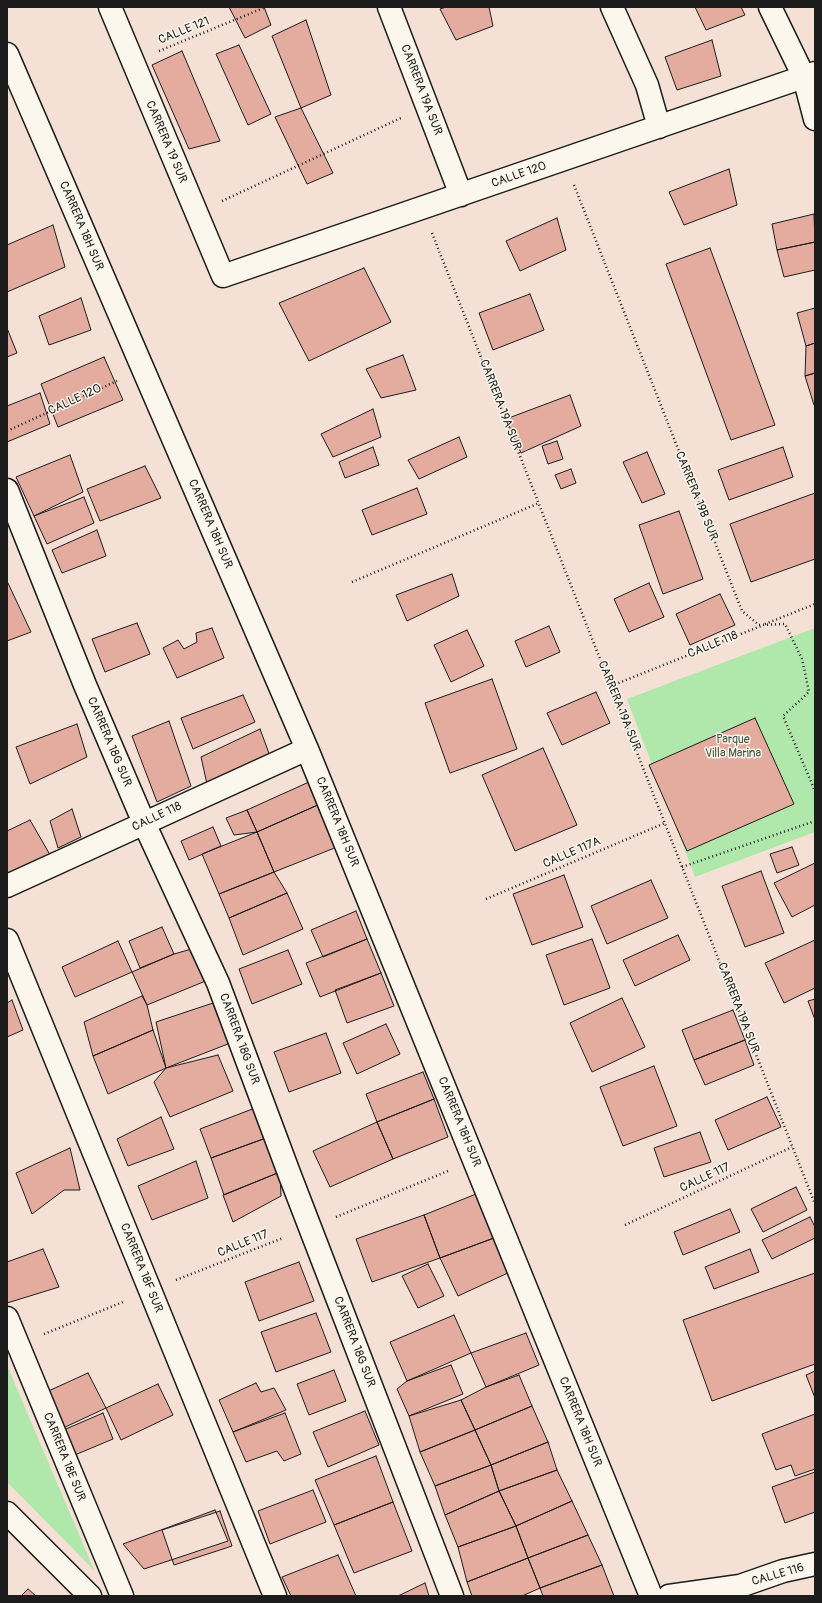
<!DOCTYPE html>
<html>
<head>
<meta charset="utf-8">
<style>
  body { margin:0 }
  #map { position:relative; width:822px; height:1603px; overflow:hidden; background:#f4e0d5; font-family:Pangolin,sans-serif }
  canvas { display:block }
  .frame { position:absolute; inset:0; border:8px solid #1c1c1c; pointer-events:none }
</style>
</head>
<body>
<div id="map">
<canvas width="822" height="1603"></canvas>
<div class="frame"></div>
</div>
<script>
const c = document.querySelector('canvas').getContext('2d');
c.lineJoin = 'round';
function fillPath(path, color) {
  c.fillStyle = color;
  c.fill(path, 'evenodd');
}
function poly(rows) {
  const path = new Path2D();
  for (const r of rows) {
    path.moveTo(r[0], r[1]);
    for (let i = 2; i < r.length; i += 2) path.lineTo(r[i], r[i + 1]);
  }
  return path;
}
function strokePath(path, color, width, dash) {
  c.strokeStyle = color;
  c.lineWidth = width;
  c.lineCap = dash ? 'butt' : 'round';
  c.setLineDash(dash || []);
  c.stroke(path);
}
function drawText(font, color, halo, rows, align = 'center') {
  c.font = font + ' Pangolin,sans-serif';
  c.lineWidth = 3;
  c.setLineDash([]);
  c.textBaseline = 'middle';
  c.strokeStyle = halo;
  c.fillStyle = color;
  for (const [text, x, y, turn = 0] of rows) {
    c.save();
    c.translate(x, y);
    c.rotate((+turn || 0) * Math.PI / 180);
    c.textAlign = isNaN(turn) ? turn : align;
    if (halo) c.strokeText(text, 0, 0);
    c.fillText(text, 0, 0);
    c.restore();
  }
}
const green = poly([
  [815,628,815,832,695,877,627,699],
  [7,1365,94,1570,7,1482]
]);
const building = poly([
  [229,7,264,7,271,25,245,38,229,7],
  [446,7,489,7,493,26,456,40,440,9,446,7],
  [695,7,741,7,745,15,706,30,695,7],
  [306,20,331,95,301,108,272,36,306,20],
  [712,40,721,76,677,90,665,57,712,40],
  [239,45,271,114,248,125,216,54,239,45],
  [182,51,220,141,189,149,152,65,182,51],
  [301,108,333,173,307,184,275,117,301,108],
  [729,169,737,205,684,225,669,192,729,169],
  [814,214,815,242,777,250,772,224,814,214],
  [557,218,566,250,520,271,506,241,557,218],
  [53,225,65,267,7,292,7,245,53,225],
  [815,242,815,270,784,277,777,250,815,242],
  [710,248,775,425,731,440,666,264,710,248],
  [364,268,391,322,309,361,279,303,364,268],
  [530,294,544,330,493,350,479,313,530,294],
  [81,298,91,330,49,345,39,316,81,298],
  [815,308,815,343,806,346,797,313,815,308],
  [7,328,17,353,7,357,7,328],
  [815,343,815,373,805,376,806,346,815,343],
  [403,355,416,390,381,398,366,369,403,355],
  [104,357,123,400,58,427,41,384,104,357],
  [815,373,815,405,814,405,805,376,815,373],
  [40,393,50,424,7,442,7,406,40,393],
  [570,395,581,426,521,453,506,419,570,395],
  [373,409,381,437,333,457,321,434,373,409],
  [459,437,467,457,419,479,408,460,459,437],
  [557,441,563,459,548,464,542,446,557,441],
  [373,447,379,465,345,478,339,462,373,447],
  [783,447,793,477,729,500,718,470,783,447],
  [647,452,665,494,642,503,623,462,647,452],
  [70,455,83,492,34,516,16,477,70,455],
  [145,466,161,498,100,521,87,489,145,466],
  [571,469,576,483,561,489,555,475,571,469],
  [417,488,427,514,372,535,362,510,417,488],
  [815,493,815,559,751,582,730,524,815,493],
  [84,497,94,523,47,544,34,516,84,497],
  [679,511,703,579,663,594,639,525,679,511],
  [97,530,106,556,62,573,52,550,97,530],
  [452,574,459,596,407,621,396,595,452,574],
  [7,581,31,632,7,641,7,581],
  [649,583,664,617,629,632,614,599,649,583],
  [720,594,735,625,690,645,676,614,720,594],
  [137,623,150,654,105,672,92,639,137,623],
  [549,626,560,652,526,667,515,641,549,626],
  [212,628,224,658,177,678,163,648,178,640,184,649,197,642,196,633,212,628],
  [467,630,484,666,451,682,434,645,467,630],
  [492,679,517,749,450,773,425,703,492,679],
  [596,692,610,723,562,745,547,713,596,692],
  [243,695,255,722,193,749,181,718,243,695],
  [755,718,794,804,687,851,649,765,755,718],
  [169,721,191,786,157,802,132,736,169,721],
  [77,724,87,757,30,784,16,747,77,724],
  [260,729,270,756,207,784,201,757,260,729],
  [543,748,577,825,515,851,482,775,543,748],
  [309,782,320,804,257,832,247,810,309,782],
  [320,804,337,847,274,872,257,832,320,804],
  [72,809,81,837,58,848,50,821,72,809],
  [247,810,257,832,234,835,226,818,247,810],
  [30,820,53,860,7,881,7,831,30,820],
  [213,827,221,846,189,860,181,841,213,827],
  [257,832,274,872,219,894,202,854,257,832],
  [792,847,799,865,777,873,770,854,792,847],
  [815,863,815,905,792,917,774,883,815,863],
  [761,871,784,933,745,947,722,886,761,871],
  [274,872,287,893,229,918,219,894,274,872],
  [564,875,583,927,532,945,513,894,564,875],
  [651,880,668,918,607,944,591,906,651,880],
  [287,893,303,929,243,955,229,918,287,893],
  [356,911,367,939,323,957,311,930,356,911],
  [162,927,174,954,140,968,129,941,162,927],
  [678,935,690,960,635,986,623,960,678,935],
  [367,939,381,973,320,997,306,963,367,939],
  [592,939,610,988,564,1005,546,955,592,939],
  [815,940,815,988,784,1003,765,963,815,940],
  [118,941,132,972,75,997,62,967,118,941],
  [195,948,208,980,147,1005,132,972,174,954,195,948],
  [288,950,302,984,252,1004,239,969,288,950],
  [381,973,394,1006,347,1023,335,990,381,973],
  [142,996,147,1005,153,1030,93,1056,84,1022,142,996],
  [622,998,645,1047,592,1072,570,1023,622,998],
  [815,999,815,1020,808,1001,815,999],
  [12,1000,23,1030,7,1037,7,1003,12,1000],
  [219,1001,233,1042,166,1068,156,1022,219,1001],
  [733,1010,745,1040,694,1060,682,1030,733,1010],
  [386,1024,400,1054,357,1074,343,1043,386,1024],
  [153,1030,166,1068,108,1094,93,1056,153,1030],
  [326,1033,341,1073,289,1092,274,1052,326,1033],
  [745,1040,754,1065,705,1085,694,1060,745,1040],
  [218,1055,233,1091,170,1117,154,1082,166,1068,218,1055],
  [654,1066,677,1126,623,1146,600,1087,654,1066],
  [423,1072,434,1099,377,1122,366,1094,423,1072],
  [767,1097,781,1127,728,1150,715,1120,767,1097],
  [434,1099,448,1137,393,1159,377,1122,434,1099],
  [255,1108,266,1138,211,1158,200,1129,255,1108],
  [161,1117,174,1149,128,1166,117,1139,161,1117],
  [377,1122,393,1159,330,1187,313,1151,377,1122],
  [700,1132,711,1162,664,1177,654,1148,700,1132],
  [266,1138,280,1172,224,1195,211,1158,266,1138],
  [70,1148,80,1190,64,1190,32,1214,16,1173,70,1148],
  [196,1161,208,1198,152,1220,138,1186,196,1161],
  [280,1172,281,1196,233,1222,223,1195,280,1172],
  [796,1187,807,1210,763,1232,751,1209,796,1187],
  [476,1194,494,1238,440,1258,424,1215,476,1194],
  [730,1209,740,1232,683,1255,674,1232,730,1209],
  [424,1215,440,1258,372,1282,356,1239,424,1215],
  [810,1217,815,1227,815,1238,772,1259,762,1240,810,1217],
  [494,1238,510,1272,458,1296,440,1258,494,1238],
  [43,1249,59,1287,7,1303,7,1262,43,1249],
  [750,1249,759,1272,714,1289,705,1267,750,1249],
  [299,1262,314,1301,259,1321,245,1282,299,1262],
  [428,1264,444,1296,418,1308,402,1276,428,1264],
  [815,1273,815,1364,712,1401,683,1320,815,1273],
  [316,1313,331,1352,276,1372,261,1332,316,1313],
  [454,1315,471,1353,407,1381,390,1342,454,1315],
  [526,1333,539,1365,486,1387,471,1353,526,1333],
  [451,1365,463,1394,409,1416,397,1389,407,1381,451,1365],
  [334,1370,346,1401,309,1415,297,1384,334,1370],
  [815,1371,815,1398,806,1375,815,1371],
  [88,1373,106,1408,61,1429,44,1393,88,1373],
  [519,1375,532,1406,475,1430,461,1400,486,1387,519,1375],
  [256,1383,261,1392,274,1388,286,1410,233,1432,219,1400,256,1383],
  [158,1384,173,1415,121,1440,106,1408,158,1384],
  [461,1400,475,1430,420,1452,409,1416,461,1400],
  [532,1406,548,1442,491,1465,475,1430,532,1406],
  [365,1411,379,1445,328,1467,313,1432,365,1411],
  [103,1413,113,1439,70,1457,59,1432,103,1413],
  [285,1413,301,1454,284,1461,277,1451,246,1462,233,1432,285,1413],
  [815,1414,815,1469,795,1476,791,1465,776,1470,762,1434,815,1414],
  [475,1430,491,1465,435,1486,420,1452,475,1430],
  [548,1442,557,1470,499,1491,491,1465,548,1442],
  [376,1456,393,1502,334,1525,315,1480,376,1456],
  [491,1465,499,1491,445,1515,435,1486,491,1465],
  [557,1470,572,1501,516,1526,499,1491,557,1470],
  [815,1472,815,1512,785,1523,772,1487,815,1472],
  [313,1490,326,1522,270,1544,258,1511,313,1490],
  [499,1491,516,1526,458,1547,445,1515,499,1491],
  [572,1501,588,1535,528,1558,516,1526,572,1501],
  [393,1502,412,1551,354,1573,334,1525,393,1502],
  [215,1510,228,1541,144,1569,123,1544,215,1510],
  [220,1511,232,1546,174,1565,162,1530,220,1511],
  [516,1526,528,1558,467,1582,458,1547,516,1526],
  [588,1535,602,1565,540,1588,528,1558,588,1535],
  [338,1555,356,1596,291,1596,282,1577,338,1555],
  [528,1558,540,1588,522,1596,472,1596,467,1582,528,1558],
  [602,1565,614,1596,543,1596,540,1588,602,1565],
  [425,1583,429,1596,398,1596,425,1583],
  [28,1589,36,1596,21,1596,28,1589]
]);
const path = poly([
  [159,51,266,7],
  [574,185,742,611,759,625,785,624,802,659,809,692,783,716,815,791],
  [222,201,401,118],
  [432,233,815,1204],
  [7,431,117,381],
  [352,582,539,503],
  [765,624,815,604],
  [611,686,761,626],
  [682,867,815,821],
  [486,899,665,823],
  [336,1217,448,1171],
  [625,1225,792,1147],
  [176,1280,283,1238],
  [44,1334,123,1302]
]);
const street = poly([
  [110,7,223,276,815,73],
  [389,7,461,195],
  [612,7,647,85,659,127],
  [770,7,804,77,815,119],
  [7,54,307,749,651,1596],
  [7,490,85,685,144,823,218,983,289,1173,452,1596],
  [7,886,307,749],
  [7,940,275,1596],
  [7,1318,122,1596],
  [7,1513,90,1596],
  [669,1596,740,1586,783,1571,815,1564]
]);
const streetNames = [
  ["CALLE 121",184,31,-22],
  ["CARRERA 19A SUR",421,90,69],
  ["CARRERA 19 SUR",166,142,67],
  ["CALLE 120",519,175,-19],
  ["CARRERA 18H SUR",81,226,67],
  ["CALLE 120",75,400,-25],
  ["CARRERA 19A SUR",500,405,69],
  ["CARRERA 19B SUR",696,496,68],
  ["CARRERA 18H SUR",210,524,67],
  ["CALLE 118",713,645,-22],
  ["CARRERA 19A SUR",619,706,68],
  ["CARRERA 18G SUR",109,742,67],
  ["CALLE 118",157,817,-25],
  ["CARRERA 18H SUR",337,822,68],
  ["CALLE 117A",572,853,-23],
  ["CARRERA 19A SUR",738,1008,69],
  ["CARRERA 18G SUR",239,1039,70],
  ["CARRERA 18H SUR",459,1122,68],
  ["CALLE 117",705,1178,-25],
  ["CALLE 117",243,1244,-22],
  ["CARRERA 18F SUR",141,1268,68],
  ["CARRERA 18G SUR",354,1342,69],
  ["CARRERA 18H SUR",580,1422,68],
  ["CARRERA 18E SUR",64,1457,68],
  ["CALLE 116",778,1575,-16]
];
const parkNames = [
  ["Parque",733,740],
  ["Villa Marina",733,754]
];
fillPath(green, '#b0e8ac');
fillPath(building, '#e4ab9f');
strokePath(building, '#1c1c1c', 1);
strokePath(street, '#1c1c1c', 25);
strokePath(path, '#1c1c1c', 2.5, [1, 3]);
strokePath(street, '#fbf7ec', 22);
drawText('12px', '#1c1c1c', '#fbf7ec', streetNames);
drawText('12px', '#485947', '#fbf7ec', parkNames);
</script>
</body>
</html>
